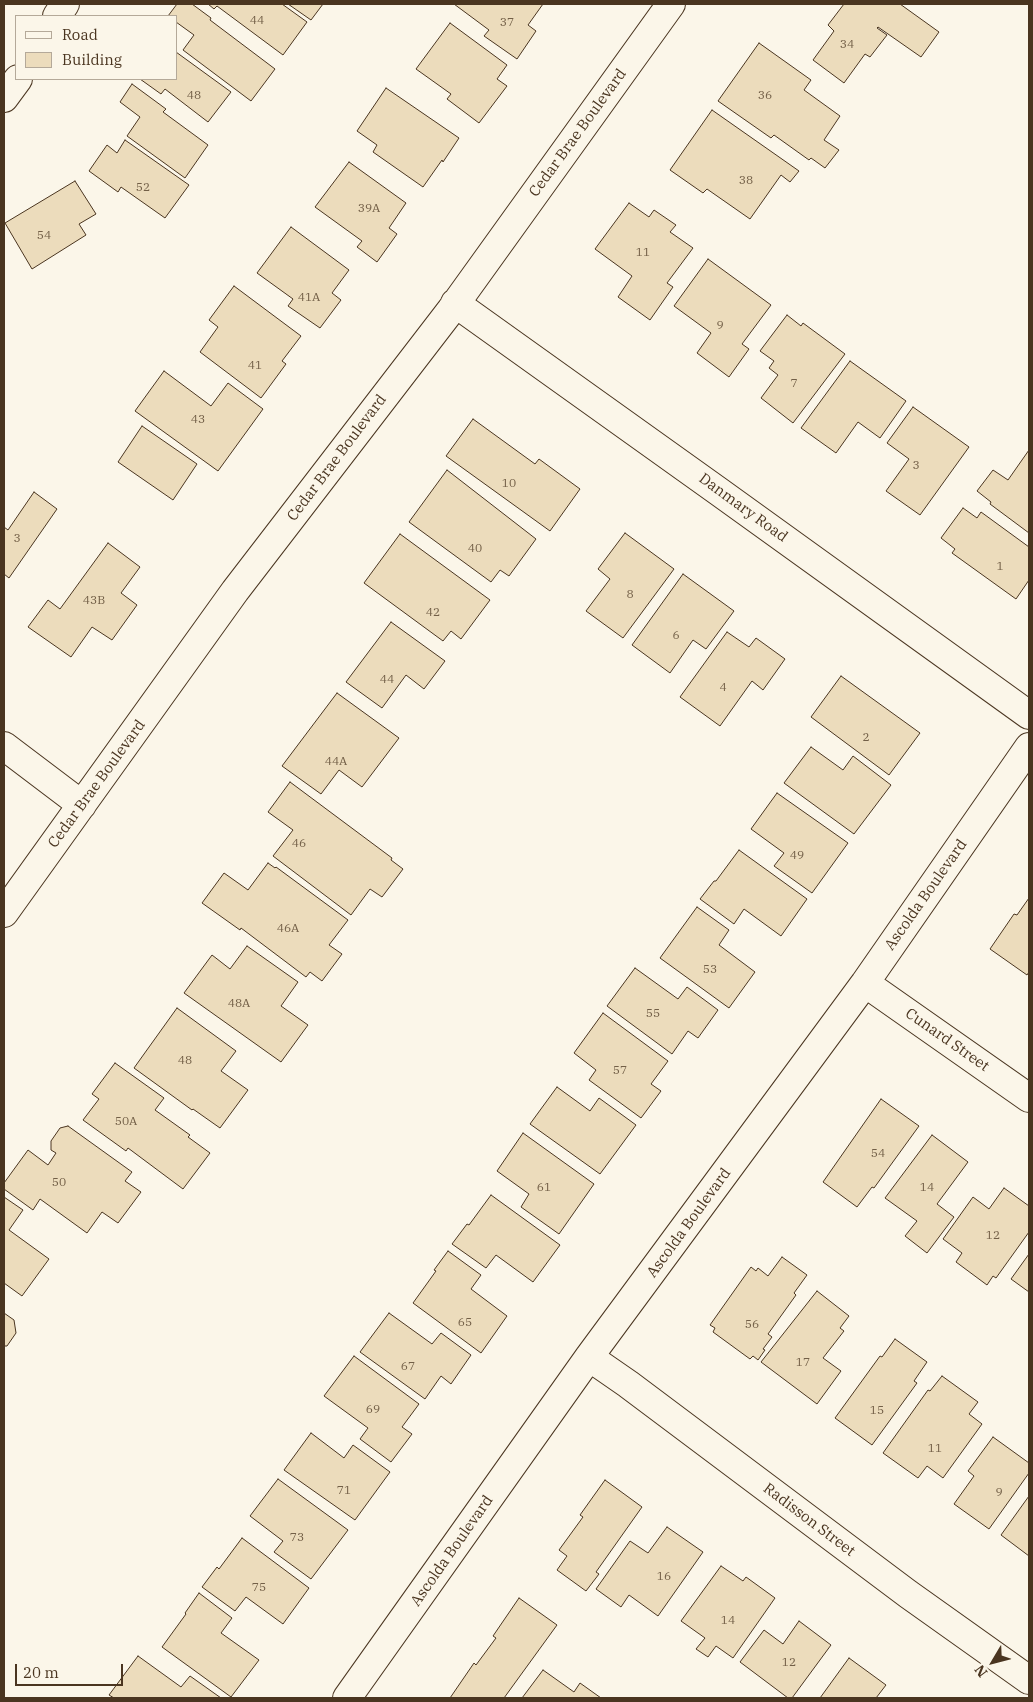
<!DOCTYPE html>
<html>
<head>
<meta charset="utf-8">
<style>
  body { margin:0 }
  #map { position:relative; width:1033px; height:1702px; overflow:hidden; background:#fbf6e9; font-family:"IBM Plex Serif",serif }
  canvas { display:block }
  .frame { position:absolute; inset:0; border:5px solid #4a3520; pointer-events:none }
  .legend { position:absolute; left:15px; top:15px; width:162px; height:65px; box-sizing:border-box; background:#fbf6e9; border:1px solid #b4a999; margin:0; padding:6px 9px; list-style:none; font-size:15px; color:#4a3520 }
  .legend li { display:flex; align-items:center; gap:10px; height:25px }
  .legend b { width:25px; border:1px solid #b4a999 }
  .north { position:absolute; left:968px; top:1637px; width:50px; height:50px; -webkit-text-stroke:4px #fbf6e9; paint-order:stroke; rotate:233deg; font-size:14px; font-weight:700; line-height:20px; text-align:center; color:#4a3520 }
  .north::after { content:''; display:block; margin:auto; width:18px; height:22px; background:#4a3520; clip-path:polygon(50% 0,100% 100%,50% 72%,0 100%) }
  .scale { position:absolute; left:15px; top:1664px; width:108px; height:22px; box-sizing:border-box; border:2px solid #4a3520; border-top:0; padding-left:6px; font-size:15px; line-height:18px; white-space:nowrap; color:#4a3520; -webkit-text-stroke:4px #fbf6e9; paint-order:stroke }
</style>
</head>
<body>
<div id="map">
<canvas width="1033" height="1702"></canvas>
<div class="frame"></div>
<ul class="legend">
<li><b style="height:6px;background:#fbf6e9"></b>Road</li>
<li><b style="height:14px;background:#ecdcbc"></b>Building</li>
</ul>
<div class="north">N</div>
<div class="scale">20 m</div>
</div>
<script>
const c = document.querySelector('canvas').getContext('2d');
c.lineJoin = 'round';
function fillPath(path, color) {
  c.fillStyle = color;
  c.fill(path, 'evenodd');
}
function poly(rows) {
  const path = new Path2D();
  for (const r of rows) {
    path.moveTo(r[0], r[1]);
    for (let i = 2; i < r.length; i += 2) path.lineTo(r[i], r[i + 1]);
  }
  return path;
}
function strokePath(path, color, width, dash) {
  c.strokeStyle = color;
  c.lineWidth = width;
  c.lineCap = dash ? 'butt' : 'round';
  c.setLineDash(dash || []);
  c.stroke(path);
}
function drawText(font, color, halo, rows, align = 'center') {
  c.font = font + ' "IBM Plex Serif",serif';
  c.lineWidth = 4;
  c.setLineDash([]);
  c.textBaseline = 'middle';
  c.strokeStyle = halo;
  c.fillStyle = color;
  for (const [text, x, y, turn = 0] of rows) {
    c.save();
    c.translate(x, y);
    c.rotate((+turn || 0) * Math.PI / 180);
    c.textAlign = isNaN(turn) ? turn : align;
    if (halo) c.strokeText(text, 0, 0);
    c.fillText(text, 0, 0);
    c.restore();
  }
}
const building = poly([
  [177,4,192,4,211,18,210,20,275,69,251,101,183,50,194,35,176,22,176,16,168,16,177,4],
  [208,4,282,4,307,22,283,55,217,6,214,9,208,4],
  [288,4,323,4,311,20,288,4],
  [454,4,543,4,528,25,536,31,517,59,484,36,489,30,454,4],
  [844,4,900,4,939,32,921,57,878,27,877,28,887,35,870,57,865,54,844,83,813,60,834,31,828,25,844,4],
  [450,23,507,65,497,79,507,86,479,123,447,99,451,94,416,69,450,23],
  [759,43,811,80,804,90,840,116,824,140,839,150,825,168,811,158,809,160,774,135,771,138,718,101,759,43],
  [176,52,231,92,208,122,165,89,161,94,140,79,176,79,176,52],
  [132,84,166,109,163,112,208,145,185,178,127,136,140,117,120,102,132,84],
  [386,88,459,138,443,162,442,160,423,187,373,152,377,145,357,131,386,88],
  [712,110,799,171,790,182,781,175,750,219,707,189,703,193,670,170,712,110],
  [125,140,189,185,165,218,121,187,118,192,89,171,107,145,117,153,125,140],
  [349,162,406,203,389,228,397,234,377,262,357,247,362,241,315,207,349,162],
  [75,181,96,214,79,224,86,235,32,269,5,223,75,181],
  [629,203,649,217,654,210,676,225,670,232,693,248,667,283,673,287,650,320,618,297,632,276,595,249,629,203],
  [291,227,349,270,332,293,341,300,320,328,288,306,293,299,257,273,291,227],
  [708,259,771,305,742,344,749,349,729,377,697,353,711,333,674,306,708,259],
  [234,286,301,336,282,361,286,364,261,398,200,352,218,327,209,320,234,286],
  [787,315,801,326,803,323,845,354,793,423,761,398,778,375,769,368,774,361,760,351,787,315],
  [850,361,906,401,880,438,858,422,836,453,801,428,850,361],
  [164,371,211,406,228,383,263,409,218,471,135,411,164,371],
  [913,407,969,447,920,515,886,491,909,459,887,443,913,407],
  [473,419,535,464,539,459,580,489,550,531,446,456,473,419],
  [142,426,197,464,173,500,118,462,142,426],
  [1029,450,1029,533,990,504,991,502,977,491,993,470,1008,480,1029,450],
  [447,470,536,539,509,576,500,570,491,582,409,522,447,470],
  [34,492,57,509,9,578,4,574,4,527,8,530,34,492],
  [963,508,977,518,981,512,1029,547,1029,580,1016,599,952,553,955,549,941,538,963,508],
  [625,533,674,569,623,638,586,611,610,579,598,569,625,533],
  [400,534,490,600,461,639,451,631,443,641,364,583,400,534],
  [108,543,140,567,121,593,137,605,112,640,92,627,71,657,28,627,48,600,60,609,108,543],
  [683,574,734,611,706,649,693,640,670,673,632,645,683,574],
  [391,622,445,661,424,689,406,675,382,708,346,682,391,622],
  [727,632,749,647,756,638,785,659,763,690,752,681,720,726,680,697,727,632],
  [841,676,920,733,889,775,811,717,841,676],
  [337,693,399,738,362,787,339,770,321,794,282,766,337,693],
  [811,747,843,770,853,756,891,785,854,834,784,783,811,747],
  [290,782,392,858,391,860,403,869,382,897,370,889,351,915,273,856,293,830,268,812,290,782],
  [777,793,848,843,812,893,774,866,784,853,751,829,777,793],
  [739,850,807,899,781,936,744,909,734,924,700,899,714,881,716,881,739,850],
  [268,863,275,868,276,867,348,920,329,945,342,954,322,981,310,972,306,977,241,928,240,930,202,903,224,873,248,890,268,863],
  [1029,898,1029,972,1027,975,990,949,1014,914,1017,915,1029,898],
  [697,907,729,930,719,945,755,972,729,1008,660,958,697,907],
  [247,946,298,982,281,1006,308,1025,281,1062,184,993,212,955,230,969,247,946],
  [635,968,678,999,687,987,718,1010,698,1038,688,1031,672,1054,607,1006,635,968],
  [177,1008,236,1051,221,1071,248,1090,220,1128,193,1109,192,1110,134,1068,177,1008],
  [603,1013,668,1061,651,1084,661,1091,641,1118,589,1080,596,1070,574,1053,603,1013],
  [115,1063,164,1098,155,1110,190,1135,188,1137,210,1153,183,1189,128,1148,126,1151,83,1120,99,1099,92,1094,115,1063],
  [557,1087,590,1111,599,1098,636,1125,600,1174,530,1124,557,1087],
  [881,1099,919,1126,874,1188,872,1187,857,1207,823,1182,881,1099],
  [68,1126,132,1172,125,1181,141,1192,118,1223,102,1212,87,1233,40,1199,33,1210,4,1189,4,1183,28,1150,48,1165,56,1153,51,1150,51,1141,60,1128,68,1126],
  [523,1133,594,1184,559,1234,521,1207,529,1194,497,1171,523,1133],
  [932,1135,968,1162,937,1204,954,1217,927,1253,905,1236,917,1221,885,1198,932,1135],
  [1004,1188,1029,1206,1029,1232,996,1278,993,1276,987,1285,956,1262,962,1253,943,1239,973,1197,989,1209,1004,1188],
  [491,1195,560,1245,533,1282,496,1255,486,1268,452,1244,467,1224,469,1225,491,1195],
  [4,1197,23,1210,9,1230,49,1259,22,1296,4,1283,4,1197],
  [448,1251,481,1275,471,1289,507,1316,481,1353,413,1303,436,1271,434,1270,448,1251],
  [1029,1254,1029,1292,1011,1279,1029,1254],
  [782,1257,807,1275,794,1293,796,1295,768,1334,772,1337,763,1349,765,1350,758,1360,753,1356,750,1359,713,1332,715,1328,710,1325,751,1267,756,1271,758,1268,768,1276,782,1257],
  [817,1291,849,1316,840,1328,844,1331,823,1358,841,1371,817,1404,761,1362,817,1291],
  [4,1313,14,1320,16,1333,7,1346,4,1346,4,1313],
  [389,1313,432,1344,441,1333,471,1355,451,1384,441,1376,425,1399,360,1352,389,1313],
  [895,1339,927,1362,914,1381,917,1383,872,1445,835,1418,880,1356,882,1357,895,1339],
  [354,1356,419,1404,402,1427,412,1434,391,1462,360,1439,368,1428,324,1396,354,1356],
  [942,1376,978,1402,969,1414,982,1424,943,1478,927,1466,918,1478,883,1453,928,1390,930,1391,942,1376],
  [311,1433,344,1458,353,1445,390,1472,355,1520,284,1470,311,1433],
  [993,1437,1029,1463,1029,1473,989,1529,954,1504,974,1476,968,1471,993,1437],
  [278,1479,348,1530,311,1579,274,1552,283,1541,250,1516,278,1479],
  [605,1480,642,1507,596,1572,599,1574,586,1591,557,1570,567,1556,559,1550,583,1517,580,1515,605,1480],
  [1029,1496,1029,1556,1001,1535,1029,1496],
  [667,1527,703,1552,658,1616,629,1595,621,1607,596,1589,630,1541,648,1553,667,1527],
  [242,1538,309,1588,283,1624,246,1597,235,1611,202,1587,217,1567,219,1569,242,1538],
  [721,1566,743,1581,746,1577,775,1598,733,1658,716,1646,708,1657,696,1649,705,1638,681,1621,721,1566],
  [199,1593,232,1618,221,1633,259,1660,231,1697,162,1647,186,1614,185,1613,199,1593],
  [519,1598,557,1625,504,1698,450,1698,474,1663,476,1665,496,1638,493,1636,519,1598],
  [799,1621,831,1645,792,1698,788,1698,740,1662,764,1630,783,1644,799,1621],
  [138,1656,181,1687,190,1676,221,1698,114,1698,109,1695,138,1656],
  [849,1658,886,1685,876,1698,820,1698,849,1658],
  [543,1670,574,1692,580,1683,601,1698,522,1698,543,1670]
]);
const minor = poly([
  [57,16,65,4],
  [4,98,18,79],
  [455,303,718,491,1029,715],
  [4,746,82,805],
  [4,913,235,591,451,310,671,4],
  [865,983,1029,1098],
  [589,1357,628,1384,908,1594,1029,1680],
  [347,1698,589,1357,865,983,1029,747]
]);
const numberNames = [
  ["44",257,21],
  ["37",507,23],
  ["34",847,45],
  ["48",194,96],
  ["36",765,96],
  ["38",746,181],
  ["52",143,188],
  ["39A",369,209],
  ["54",44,236],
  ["11",643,253],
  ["41A",309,298],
  ["9",720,326],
  ["41",255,366],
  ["7",794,384],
  ["43",198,420],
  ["3",916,466],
  ["10",509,484],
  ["3",17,539],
  ["40",475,549],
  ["1",1000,567],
  ["8",630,595],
  ["43B",94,601],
  ["42",433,613],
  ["6",676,636],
  ["44",387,680],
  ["4",723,688],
  ["2",866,738],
  ["44A",336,762],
  ["46",299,844],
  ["49",797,856],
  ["46A",288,929],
  ["53",710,970],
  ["48A",239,1004],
  ["55",653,1014],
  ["48",185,1061],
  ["57",620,1071],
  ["50A",126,1122],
  ["54",878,1154],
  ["50",59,1183],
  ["61",544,1188],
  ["14",927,1188],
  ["12",993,1236],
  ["65",465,1323],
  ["56",752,1325],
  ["17",803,1363],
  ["67",408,1367],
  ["69",373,1410],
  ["15",877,1411],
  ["11",935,1449],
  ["71",344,1491],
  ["9",999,1493],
  ["73",297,1538],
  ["16",664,1577],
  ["75",259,1588],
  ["14",728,1621],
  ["12",789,1663]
];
const streetNames = [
  ["Cedar Brae Boulevard",578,133,-54],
  ["Cedar Brae Boulevard",337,458,-53],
  ["Danmary Road",743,508,36],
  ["Cedar Brae Boulevard",97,784,-54],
  ["Ascolda Boulevard",926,895,-55],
  ["Cunard Street",947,1040,35],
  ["Ascolda Boulevard",689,1223,-54],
  ["Radisson Street",809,1520,37],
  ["Ascolda Boulevard",452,1551,-55]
];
fillPath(building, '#ecdcbc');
strokePath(building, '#4a3520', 1);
strokePath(minor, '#4a3520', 30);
strokePath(minor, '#fbf6e9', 28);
drawText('12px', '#725f47', null, numberNames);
drawText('15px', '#4a3520', '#fbf6e9', streetNames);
</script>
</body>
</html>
